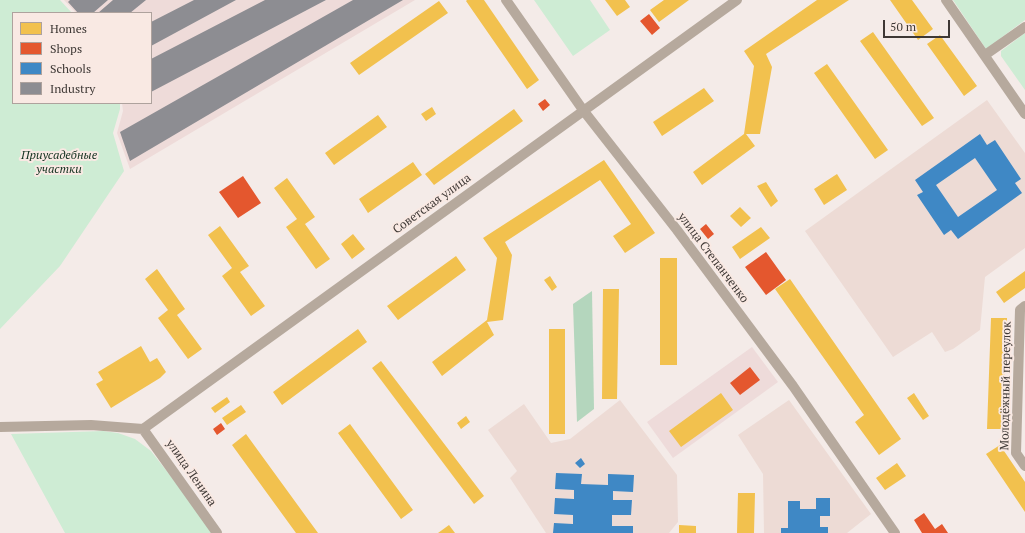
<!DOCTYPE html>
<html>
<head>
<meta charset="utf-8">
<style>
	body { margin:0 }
	#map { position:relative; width:1025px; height:533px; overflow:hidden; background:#f4ebe8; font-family:"PT Serif",serif }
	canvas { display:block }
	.legend { position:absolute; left:12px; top:12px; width:140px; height:92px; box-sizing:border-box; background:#f9e9e3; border:1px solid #aea29d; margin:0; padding:5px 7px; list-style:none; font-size:12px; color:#3e3835 }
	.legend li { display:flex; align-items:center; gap:8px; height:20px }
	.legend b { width:20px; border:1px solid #aea29d }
	.scale { position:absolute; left:883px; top:20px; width:67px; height:18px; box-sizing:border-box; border:2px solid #3e3835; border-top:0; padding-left:5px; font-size:12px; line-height:14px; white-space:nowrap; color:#3e3835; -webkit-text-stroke:3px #f9e9e3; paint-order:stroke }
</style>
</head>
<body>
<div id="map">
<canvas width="1025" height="533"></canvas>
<ul class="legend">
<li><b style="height:11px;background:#f2c14e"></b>Homes</li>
<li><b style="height:11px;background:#e4572e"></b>Shops</li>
<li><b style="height:11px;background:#3f88c5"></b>Schools</li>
<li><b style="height:11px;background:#8d8d92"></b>Industry</li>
</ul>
<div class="scale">50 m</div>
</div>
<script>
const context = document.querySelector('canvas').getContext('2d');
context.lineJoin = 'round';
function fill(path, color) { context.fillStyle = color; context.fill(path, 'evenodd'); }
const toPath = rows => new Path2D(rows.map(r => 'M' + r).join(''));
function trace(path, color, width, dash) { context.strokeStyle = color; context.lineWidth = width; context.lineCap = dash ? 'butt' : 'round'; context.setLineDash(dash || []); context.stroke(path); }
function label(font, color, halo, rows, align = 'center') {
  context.font = font + ' "PT Serif",serif'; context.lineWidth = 4; context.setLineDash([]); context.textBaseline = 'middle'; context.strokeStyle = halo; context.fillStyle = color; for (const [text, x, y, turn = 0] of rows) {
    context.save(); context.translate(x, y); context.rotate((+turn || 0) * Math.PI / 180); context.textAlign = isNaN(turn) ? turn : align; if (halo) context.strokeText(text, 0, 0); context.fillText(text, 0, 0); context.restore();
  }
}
fill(toPath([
	[752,347,778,382,673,458,647,422]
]), '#eedbda');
fill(toPath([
	[64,0,415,0,130,169,117,133,123,111,122,103,151,103,151,13,76,13]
]), '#eedbd9');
fill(toPath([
	[987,100,1025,153,1025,248,985,277,980,330,953,349,945,352,932,332,893,357,805,231],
	[620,400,677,475,678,522,669,533,546,533,510,478,517,471,488,430,524,404,551,443,570,439],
	[789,400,871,514,847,533,764,533,763,474,738,435]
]), '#eddbd5');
fill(toPath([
	[0,0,60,0,72,13,13,13,13,103,120,103,120,109,113,133,124,171,60,266,0,329],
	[534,0,590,0,610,30,573,56],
	[953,0,1025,0,1025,20,986,49],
	[1025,33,1025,90,1001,56,1001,51],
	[103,431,118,433,135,439,151,451,215,533,65,533,11,434]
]), '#ceecd4');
fill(toPath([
	[592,291,594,409,577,422,573,304]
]), '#b4d6bd');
fill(toPath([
	[467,0,484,0,539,80,527,89,466,1],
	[605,0,625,0,630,7,617,16],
	[664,0,689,0,659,22,650,10],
	[817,0,849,0,766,54,772,67,760,134,746,134,755,146,702,185,693,172,744,134,754,66,744,51],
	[890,0,912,0,933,29,918,40],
	[439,1,448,13,359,75,350,63],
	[873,32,934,118,922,126,860,41],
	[940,35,977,86,964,96,927,44],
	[827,64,888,150,875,159,814,73],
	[704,88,714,101,662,136,653,122],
	[432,107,436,114,426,121,421,114],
	[514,109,523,121,434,185,425,174],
	[378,115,387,127,334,165,325,153],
	[604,160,655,233,625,253,613,236,631,224,600,180,505,242,512,255,503,320,487,322,494,335,442,376,432,362,487,320,497,258,483,238],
	[413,162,422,175,368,213,359,199],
	[837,174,847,190,824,205,814,189],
	[287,178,315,217,305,224,330,259,316,269,286,227,297,219,274,188],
	[766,182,778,201,771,207,757,186],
	[740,207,751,218,741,227,730,216],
	[220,226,249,266,240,272,265,306,251,316,222,276,232,268,208,235],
	[761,227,770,238,740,259,732,247],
	[353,234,365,249,352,259,341,244],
	[456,256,466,270,398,320,387,306],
	[660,258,677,258,677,365,660,365],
	[157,269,185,309,177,315,202,349,188,359,158,318,168,310,145,279],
	[1025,271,1025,288,1004,303,996,292],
	[550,276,557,287,552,291,544,280],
	[790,279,901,439,879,455,855,422,864,415,775,289],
	[603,289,619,289,617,399,602,399],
	[991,318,1007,318,1003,429,987,429],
	[358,329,367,342,282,405,273,392],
	[549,329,565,329,565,434,549,434],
	[141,346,150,362,157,358,166,372,160,378,111,408,96,384,103,380,98,372],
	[381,361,484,496,474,504,372,368],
	[721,393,733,410,681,447,669,431],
	[914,393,929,416,923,420,907,398],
	[227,397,230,402,215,413,211,408],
	[241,405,246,412,227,425,222,418],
	[466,416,470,422,461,429,457,423],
	[350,424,413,510,401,519,338,433],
	[246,434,318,533,296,533,232,445],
	[1000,445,1025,482,1025,512,986,454],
	[897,463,906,476,885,490,876,478],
	[738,493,755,493,754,533,737,533],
	[449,525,455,533,438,533],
	[679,525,696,526,696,533,679,533]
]), '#f2c14e');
fill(toPath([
	[649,14,660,28,652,35,640,21],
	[545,99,550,105,543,111,538,104],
	[243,176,261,203,238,218,219,192],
	[706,224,714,234,708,239,700,229],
	[766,252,786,280,766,295,745,267],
	[750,367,760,380,740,395,730,383],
	[221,423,225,429,217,435,213,429],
	[924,513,935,529,942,524,948,533,922,533,914,520]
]), '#e4572e');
fill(toPath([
	[980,134,987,145,995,140,1021,179,1015,183,1022,193,958,239,951,230,944,235,917,195,923,192,915,180],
	[975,158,997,190,958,217,936,185],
	[581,458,585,464,580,468,575,463],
	[556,473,582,474,581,484,608,485,608,474,634,475,633,492,613,491,613,500,632,500,631,515,612,515,612,526,633,526,633,533,553,533,554,523,573,524,573,515,554,514,555,498,574,499,574,490,555,489],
	[816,498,830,498,830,516,820,516,820,527,828,527,828,533,781,533,781,528,788,528,788,501,800,501,800,509,816,509]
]), '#3f88c5');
fill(toPath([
	[70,0,108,0,93,13,78,13,68,2],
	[113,0,146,0,130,13,98,13],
	[194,0,236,0,151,46,151,22],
	[265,0,326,0,151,92,151,59],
	[353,0,403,0,130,161,120,132]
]), '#8d8d92');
trace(toPath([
	[506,0,583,110,677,230,793,386,895,533],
	[946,0,1025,114],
	[985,55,1025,27],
	[1025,306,1020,310,1016,453,1025,466],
	[0,427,91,425,143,429],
	[143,429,737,0],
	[143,429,217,533]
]), '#b6a99d', 10);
label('italic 12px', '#12311f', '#f9e9e3', [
	["Приусадебные",59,156],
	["участки",59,170]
]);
label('12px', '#3e3835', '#f9e9e3', [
	["Советская улица",432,204,-36],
	["улица Степанченко",713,258,53],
	["Молодёжный переулок",1006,386,-89],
	["улица Ленина",191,473,55]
]);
</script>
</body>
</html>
